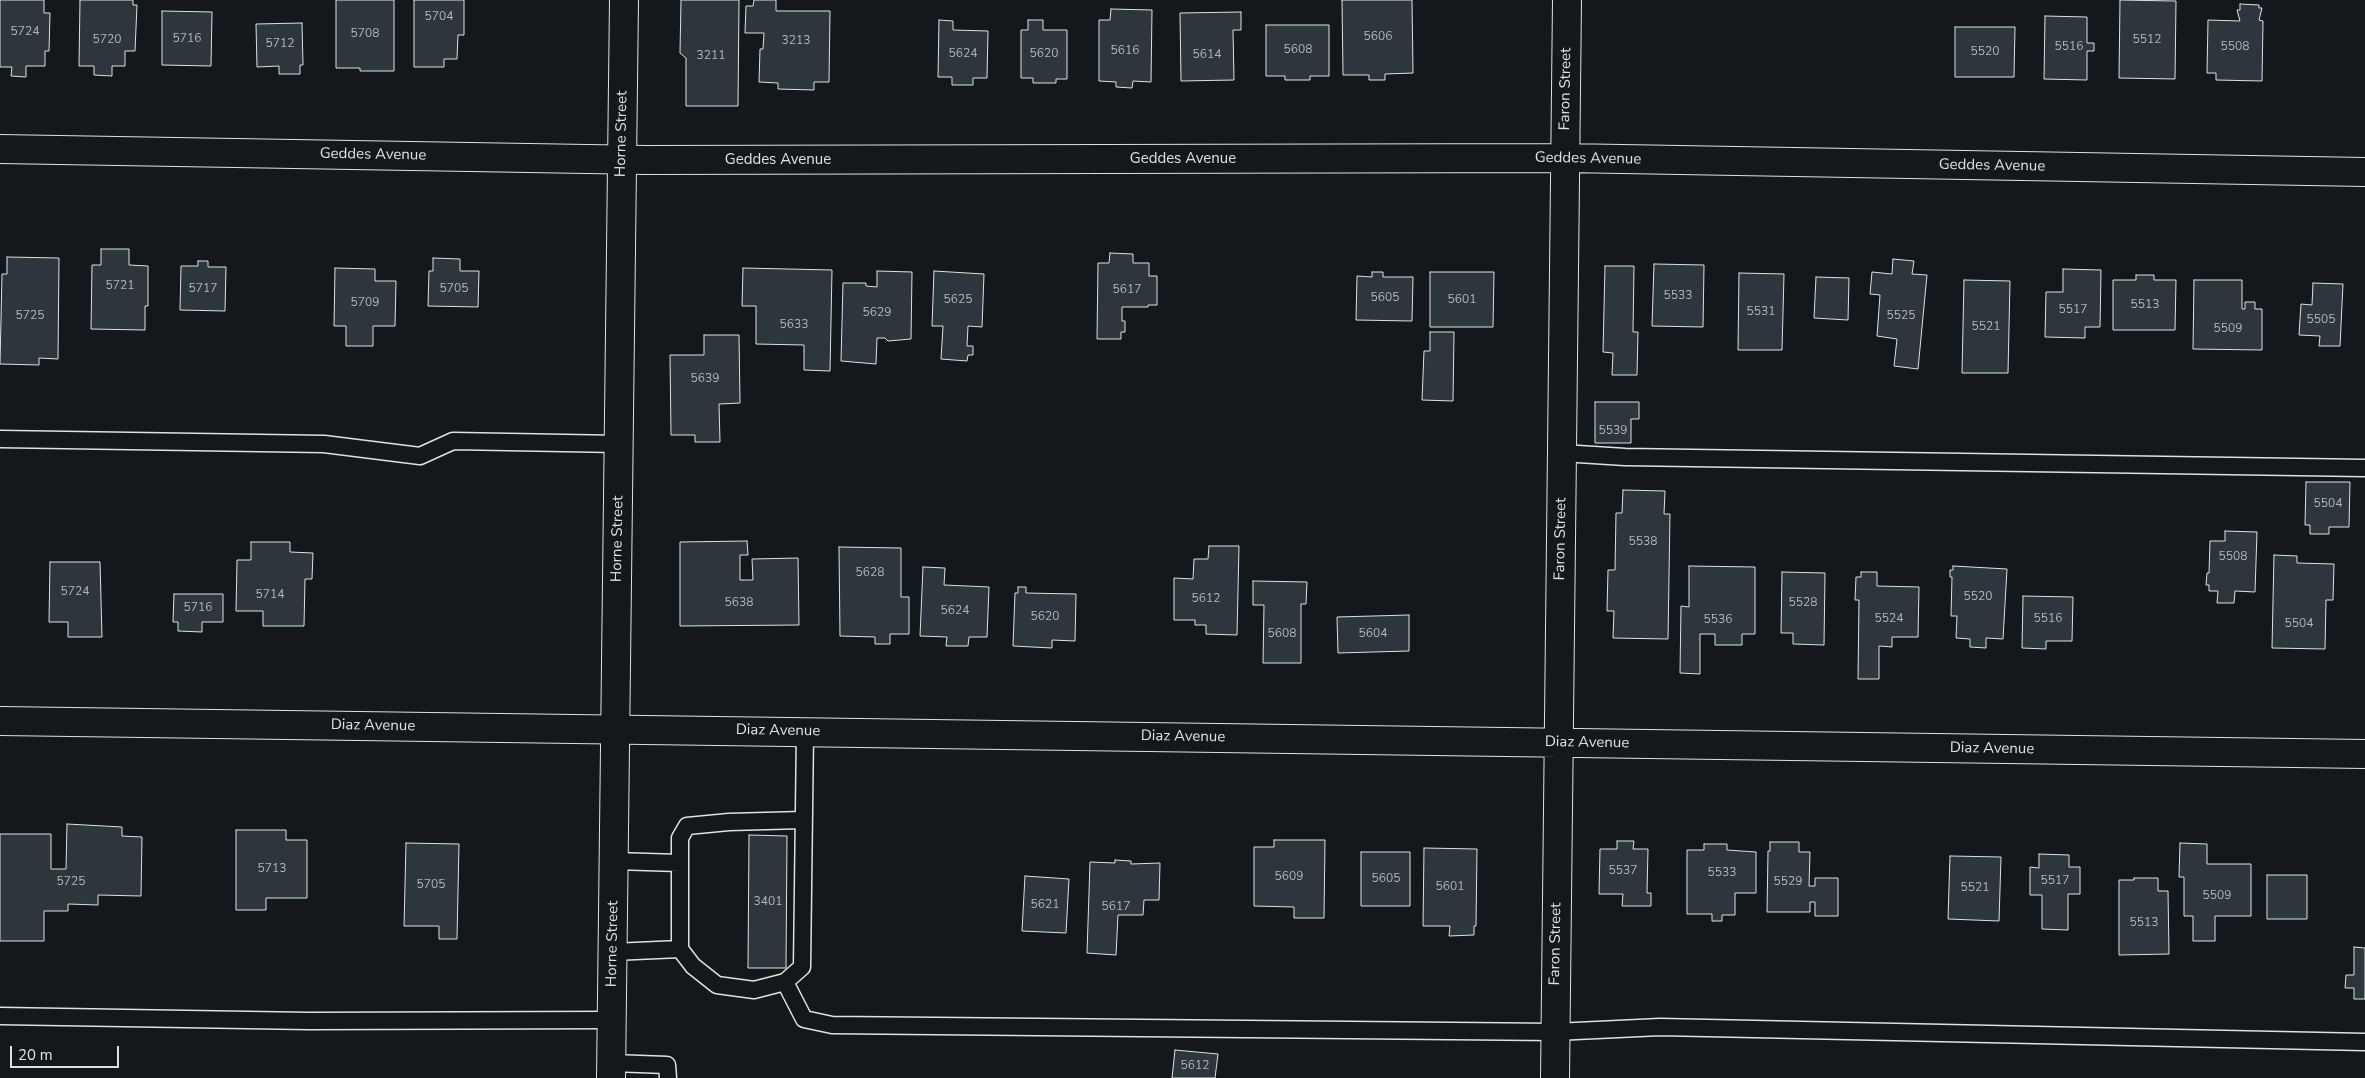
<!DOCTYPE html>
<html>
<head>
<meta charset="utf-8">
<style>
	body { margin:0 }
	#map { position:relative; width:2365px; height:1078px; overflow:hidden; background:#14181c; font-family:"Nunito Sans",sans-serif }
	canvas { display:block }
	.scale { position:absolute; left:10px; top:1046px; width:109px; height:22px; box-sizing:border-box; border:2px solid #d8e6dc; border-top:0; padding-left:6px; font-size:15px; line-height:18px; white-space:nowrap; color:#d8e6dc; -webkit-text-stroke:4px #14181c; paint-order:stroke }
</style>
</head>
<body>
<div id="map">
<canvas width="2365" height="1078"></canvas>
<div class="scale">20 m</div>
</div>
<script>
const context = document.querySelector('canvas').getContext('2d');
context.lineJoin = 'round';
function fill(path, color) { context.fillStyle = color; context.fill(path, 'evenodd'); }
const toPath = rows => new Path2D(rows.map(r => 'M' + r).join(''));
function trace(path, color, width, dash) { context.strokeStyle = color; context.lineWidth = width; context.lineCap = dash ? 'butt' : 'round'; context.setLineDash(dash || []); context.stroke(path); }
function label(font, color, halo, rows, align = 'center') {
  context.font = font + ' "Nunito Sans",sans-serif'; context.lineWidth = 4; context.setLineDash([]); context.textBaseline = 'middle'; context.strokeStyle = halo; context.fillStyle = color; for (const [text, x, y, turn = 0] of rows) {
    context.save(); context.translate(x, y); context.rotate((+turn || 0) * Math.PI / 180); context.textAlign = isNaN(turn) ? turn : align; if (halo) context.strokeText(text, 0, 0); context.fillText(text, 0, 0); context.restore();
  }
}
const building = toPath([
	[0,0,44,0,44,13,50,13,49,51,45,51,45,66,26,66,26,77,11,76,12,67,0,67,0,0],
	[80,0,133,0,133,5,137,5,135,51,125,51,125,66,112,66,112,76,94,75,94,66,79,66,80,0],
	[336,0,394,0,394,71,360,71,360,68,336,68,336,0],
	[414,0,464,0,464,35,458,35,457,59,444,59,444,67,414,67,414,0],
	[681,0,739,0,738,106,686,106,686,58,680,53,681,0],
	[754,0,776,0,776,11,830,11,829,82,814,82,814,90,778,89,778,83,759,82,760,49,763,49,764,33,745,33,746,6,753,6,754,0],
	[1342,0,1412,0,1413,73,1385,74,1385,80,1369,80,1369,75,1343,75,1342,0],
	[2120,0,2176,1,2175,79,2119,78,2120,0],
	[2240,4,2259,5,2259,8,2262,8,2259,20,2263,21,2262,81,2216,80,2216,73,2207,73,2208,20,2240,21,2237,10,2240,10,2240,4],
	[1111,9,1152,10,1151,82,1133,81,1132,88,1116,87,1116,82,1099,81,1099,20,1110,20,1111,9],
	[162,11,212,12,211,66,162,65,162,11],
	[1241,12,1241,30,1233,30,1234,80,1181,81,1180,13,1241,12],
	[2045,16,2087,17,2087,43,2094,43,2094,51,2087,51,2087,80,2044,79,2045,16],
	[939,20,953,21,953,30,988,31,987,78,973,78,973,85,952,85,952,77,938,77,939,20],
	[1028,20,1043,20,1043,30,1067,30,1067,79,1056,79,1056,83,1033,83,1033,78,1021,78,1021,30,1028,30,1028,20],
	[302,23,303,65,300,65,300,74,279,74,279,66,257,67,256,24,302,23],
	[1266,25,1329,25,1329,76,1310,76,1310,80,1285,80,1285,76,1266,76,1266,25],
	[1955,27,2015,27,2014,77,1955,77,1955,27],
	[101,249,129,249,129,265,148,266,148,306,145,306,145,330,91,329,92,265,101,265,101,249],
	[1110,253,1133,254,1133,263,1149,263,1149,276,1157,276,1157,305,1148,305,1148,307,1122,307,1122,321,1125,321,1125,332,1121,332,1121,339,1097,339,1098,263,1109,263,1110,253],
	[7,257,59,258,58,359,39,358,39,365,0,364,2,274,7,274,7,257],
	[433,258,460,259,460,271,479,271,478,307,428,306,429,271,433,271,433,258],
	[1893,259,1914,261,1912,274,1927,275,1918,369,1894,366,1897,339,1877,336,1880,295,1870,294,1872,272,1892,274,1893,259],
	[198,261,208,261,208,267,226,267,225,311,180,310,181,266,198,266,198,261],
	[1654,264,1704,265,1703,327,1652,326,1654,264],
	[1605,266,1634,266,1633,332,1638,332,1637,375,1612,375,1613,353,1603,352,1605,266],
	[335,268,375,269,375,281,396,281,395,326,373,326,373,346,346,346,346,326,334,326,335,268],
	[743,268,832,270,830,371,804,370,804,345,756,344,756,306,742,306,743,268],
	[2063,269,2101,270,2100,327,2085,327,2085,338,2045,337,2046,292,2063,292,2063,269],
	[877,271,912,272,911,339,888,341,885,338,877,338,876,364,841,361,843,283,866,283,866,286,877,287,877,271],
	[934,271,984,274,982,327,968,326,967,346,973,346,973,355,968,355,967,361,941,359,943,326,932,326,934,271],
	[1372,272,1383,272,1383,277,1413,277,1412,321,1356,320,1357,276,1372,277,1372,272],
	[1430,272,1494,272,1493,327,1430,327,1430,272],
	[1739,273,1784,274,1782,350,1738,350,1739,273],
	[2136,275,2154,275,2154,280,2176,280,2175,330,2113,330,2113,280,2136,280,2136,275],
	[1816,277,1849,278,1848,320,1814,318,1816,277],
	[1964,280,2010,281,2008,373,1962,373,1964,280],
	[2194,280,2242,280,2242,309,2245,309,2245,302,2255,302,2255,309,2262,309,2262,350,2193,349,2194,280],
	[2313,283,2343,284,2340,346,2319,346,2320,336,2299,335,2301,304,2312,305,2313,283],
	[1430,332,1454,332,1453,401,1422,400,1424,351,1430,351,1430,332],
	[704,335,739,335,740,403,719,404,720,442,695,442,695,435,671,435,670,355,704,355,704,335],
	[1595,402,1639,402,1639,419,1631,419,1631,443,1595,443,1595,402],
	[2306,482,2350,482,2349,527,2329,527,2329,534,2310,534,2310,525,2305,525,2306,482],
	[1623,490,1665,491,1664,514,1670,514,1668,639,1613,638,1614,611,1607,611,1608,570,1615,570,1616,513,1622,513,1623,490],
	[2225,531,2257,532,2255,592,2235,591,2234,603,2217,603,2218,591,2209,591,2209,585,2206,585,2207,573,2209,573,2210,541,2225,541,2225,531],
	[747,541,748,555,740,555,740,580,753,580,752,559,798,558,799,625,680,626,680,542,747,541],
	[251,542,290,542,290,552,313,553,312,579,305,579,304,626,263,626,263,611,236,611,237,560,251,560,251,542],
	[1209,546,1239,546,1237,635,1206,634,1206,625,1195,625,1195,620,1174,620,1174,578,1193,579,1194,559,1208,559,1209,546],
	[839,547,901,548,901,597,909,597,909,634,890,634,890,644,875,644,875,637,840,636,839,547],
	[2274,555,2297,556,2297,563,2334,564,2333,600,2326,600,2325,649,2272,648,2274,555],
	[50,562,100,562,102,637,68,637,68,622,49,622,50,562],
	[1689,566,1755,567,1755,634,1742,634,1742,645,1715,645,1715,634,1700,634,1700,674,1680,673,1681,606,1689,607,1689,566],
	[1953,566,2007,569,2003,639,1986,638,1986,648,1970,647,1970,639,1956,638,1957,616,1951,616,1952,577,1950,577,1950,570,1953,570,1953,566],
	[923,567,945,568,944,585,989,587,987,637,969,637,968,646,946,646,947,637,920,636,923,567],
	[1782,572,1825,573,1824,645,1793,644,1793,633,1781,633,1782,572],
	[1861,572,1877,572,1877,586,1919,587,1918,637,1892,637,1892,647,1879,646,1879,679,1858,679,1859,600,1855,600,1856,577,1861,577,1861,572],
	[1253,581,1307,582,1306,604,1301,604,1301,663,1263,663,1264,605,1253,605,1253,581],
	[1018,587,1026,587,1026,593,1076,594,1075,641,1052,640,1052,648,1013,646,1015,593,1018,593,1018,587],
	[174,594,223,594,223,622,202,622,202,632,178,631,178,622,173,622,174,594],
	[2023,596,2073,597,2072,641,2046,641,2046,649,2022,648,2023,596],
	[1409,615,1409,651,1338,653,1337,617,1409,615],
	[67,824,122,827,122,836,142,837,141,896,98,895,98,905,68,904,68,911,44,911,44,941,0,941,0,834,51,834,51,869,66,869,67,824],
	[236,830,286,830,286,840,307,840,307,898,266,898,266,910,236,910,236,830],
	[749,835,787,836,786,968,748,968,749,835],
	[1274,840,1325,840,1324,918,1294,918,1294,907,1254,906,1254,847,1274,847,1274,840],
	[1617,841,1634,841,1633,849,1648,849,1647,893,1651,893,1651,906,1622,906,1623,894,1599,894,1600,849,1617,849,1617,841],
	[1770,842,1799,842,1799,852,1810,852,1809,886,1815,886,1815,878,1838,878,1838,916,1815,916,1815,902,1810,902,1810,912,1767,912,1768,851,1770,851,1770,842],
	[406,843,459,844,457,939,439,939,439,926,404,926,406,843],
	[2180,843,2207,844,2207,864,2251,864,2251,916,2215,916,2215,941,2193,941,2193,916,2184,916,2184,877,2179,877,2180,843],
	[1704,844,1727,844,1727,850,1756,852,1756,893,1735,893,1735,915,1722,915,1722,921,1712,921,1712,914,1687,914,1687,850,1704,850,1704,844],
	[1424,848,1477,849,1476,926,1474,926,1474,935,1449,936,1450,926,1423,926,1424,848],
	[1361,852,1410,852,1410,906,1361,906,1361,852],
	[2039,854,2069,855,2069,867,2080,867,2080,894,2068,894,2068,930,2042,929,2042,895,2030,895,2030,867,2039,868,2039,854],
	[1950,856,2001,857,1999,921,1948,919,1950,856],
	[1115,860,1131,861,1131,864,1160,863,1159,900,1144,900,1143,915,1118,915,1116,955,1087,953,1090,862,1115,863,1115,860],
	[2267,875,2307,875,2307,919,2267,919,2267,875],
	[1025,876,1069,879,1066,933,1022,931,1025,876],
	[2134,878,2158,878,2158,891,2168,891,2169,954,2119,955,2119,880,2134,880,2134,878],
	[2354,947,2365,948,2365,999,2354,999,2354,988,2345,988,2346,975,2354,975,2354,947],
	[1175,1050,1218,1054,1215,1078,1172,1078,1175,1050]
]);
fill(building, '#2c363c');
trace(building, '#d8e6dc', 1);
const service = toPath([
	[0,439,324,444,420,456,453,441,619,444],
	[1562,453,1625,457,2365,468],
	[614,861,679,863],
	[680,949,680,838,687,826,729,822,803,820],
	[613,952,680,949,693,966,717,985,754,990,785,982,802,967,805,732],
	[785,982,804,1019,832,1025,1555,1032,1660,1027,2365,1042],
	[0,1016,309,1021,612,1020],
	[612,1063,667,1065,668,1078]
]);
const minor = toPath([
	[0,149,646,160,1565,158,2365,172],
	[0,721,2365,754],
	[1555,1078,1567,0]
]);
const tertiary = toPath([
	[611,1078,624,0]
]);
trace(service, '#d8e6dc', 19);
trace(minor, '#d8e6dc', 30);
trace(tertiary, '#d8e6dc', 30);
trace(service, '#14181c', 16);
trace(minor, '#14181c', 28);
trace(tertiary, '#14181c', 28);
label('12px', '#adbab4', null, [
	["5704",439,17],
	["5724",25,32],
	["5708",365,34],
	["5606",1378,37],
	["5716",187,39],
	["5720",107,40],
	["5512",2147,40],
	["3213",796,41],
	["5712",280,44],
	["5516",2069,47],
	["5508",2235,47],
	["5608",1298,50],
	["5616",1125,51],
	["5520",1985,52],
	["5624",963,54],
	["5620",1044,54],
	["5614",1207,55],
	["3211",711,56],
	["5721",120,286],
	["5717",203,289],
	["5705",454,289],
	["5617",1127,290],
	["5533",1678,296],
	["5605",1385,298],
	["5625",958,300],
	["5601",1462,300],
	["5709",365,303],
	["5513",2145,305],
	["5517",2073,310],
	["5531",1761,312],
	["5629",877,313],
	["5725",30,316],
	["5525",1901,316],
	["5505",2321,320],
	["5633",794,325],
	["5521",1986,327],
	["5509",2228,329],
	["5639",705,379],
	["5539",1613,431],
	["5504",2328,504],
	["5538",1643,542],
	["5508",2233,557],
	["5628",870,573],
	["5724",75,592],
	["5714",270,595],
	["5520",1978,597],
	["5612",1206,599],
	["5638",739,603],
	["5528",1803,603],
	["5716",198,608],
	["5624",955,611],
	["5620",1045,617],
	["5524",1889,619],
	["5516",2048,619],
	["5536",1718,620],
	["5504",2299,624],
	["5608",1282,634],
	["5604",1373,634],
	["5713",272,869],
	["5537",1623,871],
	["5533",1722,873],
	["5609",1289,877],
	["5605",1386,879],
	["5517",2055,881],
	["5725",71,882],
	["5529",1788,882],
	["5705",431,885],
	["5601",1450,887],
	["5521",1975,888],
	["5509",2217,896],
	["3401",768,902],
	["5621",1045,905],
	["5617",1116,907],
	["5513",2144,923],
	["5612",1195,1066]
]);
label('15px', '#d8e6dc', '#14181c', [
	["Faron Street",1566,89,-89],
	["Horne Street",622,134,-89],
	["Geddes Avenue",373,155,1],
	["Geddes Avenue",1183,159],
	["Geddes Avenue",1588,159,1],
	["Geddes Avenue",778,160],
	["Geddes Avenue",1992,166,1],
	["Horne Street",618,539,-89],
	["Faron Street",1561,539,-89],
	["Diaz Avenue",373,726,1],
	["Diaz Avenue",778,731,1],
	["Diaz Avenue",1183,737,1],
	["Diaz Avenue",1587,743,1],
	["Diaz Avenue",1992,749,1],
	["Horne Street",613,944,-89],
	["Faron Street",1556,944,-89]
]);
</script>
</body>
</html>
